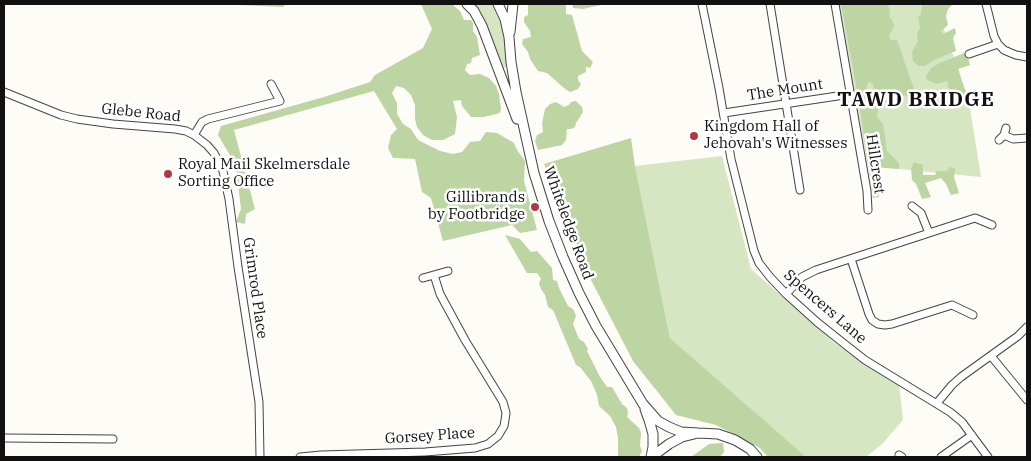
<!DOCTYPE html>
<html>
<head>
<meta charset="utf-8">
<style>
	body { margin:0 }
	#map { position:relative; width:1031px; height:461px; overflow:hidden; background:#fefcf6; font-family:"IBM Plex Serif",serif }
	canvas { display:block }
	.frame { position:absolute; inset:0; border:5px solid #111; pointer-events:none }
</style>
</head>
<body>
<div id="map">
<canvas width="1031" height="461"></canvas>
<div class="frame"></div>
</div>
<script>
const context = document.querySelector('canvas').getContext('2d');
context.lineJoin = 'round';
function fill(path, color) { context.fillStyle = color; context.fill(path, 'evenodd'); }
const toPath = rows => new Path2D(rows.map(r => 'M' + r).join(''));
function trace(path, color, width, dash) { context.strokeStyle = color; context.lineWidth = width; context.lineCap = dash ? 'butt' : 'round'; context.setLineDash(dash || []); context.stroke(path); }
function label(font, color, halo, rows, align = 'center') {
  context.font = font + ' "IBM Plex Serif",serif'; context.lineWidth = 5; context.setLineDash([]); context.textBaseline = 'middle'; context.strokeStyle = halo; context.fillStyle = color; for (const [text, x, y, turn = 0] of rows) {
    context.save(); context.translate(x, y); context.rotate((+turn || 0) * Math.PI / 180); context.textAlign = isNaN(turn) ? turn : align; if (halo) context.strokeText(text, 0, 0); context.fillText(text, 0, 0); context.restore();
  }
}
fill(toPath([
	[472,4,493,4,499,14,503,27,507,65,505,68,502,67],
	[838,4,935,4,958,69,970,108,981,177,868,166],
	[722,156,751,269,837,345,899,384,903,420,882,444,866,457,805,457,670,338,635,166]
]), '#d6e6c2');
fill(toPath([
	[239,4,286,4,283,7,239,5],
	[421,4,454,4,454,6,460,11,464,20,471,20,473,23,473,31,477,37,480,55,472,58,471,63,467,64,465,70,470,75,480,74,489,78,496,86,499,94,501,109,500,113,484,117,471,117,462,106,461,100,453,101,457,117,455,134,443,140,432,140,423,135,417,127,415,119,415,105,411,95,404,88,396,86,392,93,397,103,397,114,403,124,411,129,418,140,440,151,453,154,462,152,470,142,480,141,486,132,497,133,514,143,517,150,525,161,524,181,537,230,520,233,512,225,443,241,431,198,422,192,415,159,393,158,388,148,391,135,397,129,374,91,234,130,255,209,246,214,245,224,236,222,241,209,237,176,234,162,218,135,221,126,324,97,370,82,375,75,423,48,432,29],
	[528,4,566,4,566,14,572,15,582,51,593,62,590,68,586,67,586,72,578,76,578,80,581,84,578,89,570,92,564,88,547,73,538,71,530,59,528,52,522,44,523,39,531,37,530,31,524,22,524,17,528,15],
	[572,4,605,4,583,9,573,8],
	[841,4,888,4,890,11,889,16,892,20,894,26,892,31,889,35,890,40,897,40,915,92,911,96,876,93,872,83,869,82,866,87,874,99,878,110,877,117,883,124,887,151,899,163,899,169,875,167,879,197,873,198,858,96],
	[922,4,953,4,948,9,946,16,948,25,941,31,943,34,955,28,956,33,953,38,956,51,934,60,925,66,919,66,913,61,912,52,918,41,917,35,920,28,918,17,921,14],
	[964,53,968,57,970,65,958,69,967,95,954,96,950,94,947,81,937,84,927,80,926,76,931,68,940,63],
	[576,101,582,107,583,112,576,123,575,127,571,129,567,129,566,140,562,145,538,150,535,141,537,135,543,132,542,123,545,109,550,104,556,102,564,107,569,105,571,102],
	[631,138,635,166,670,338,806,457,768,457,760,448,716,425,676,415,633,361,591,280,544,164],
	[914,162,923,165,923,175,935,175,937,171,947,171,950,167,955,168,954,177,959,193,951,195,946,184,941,178,925,183,931,197,922,199,916,184,912,180,911,169],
	[505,235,520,239,531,252,537,251,552,268,553,280,557,281,559,288,568,306,573,309,576,316,573,324,579,339,584,342,588,349,587,351,600,377,607,387,612,387,622,404,627,408,628,413,627,417,639,428,641,433,640,446,642,451,639,457,618,457,618,438,616,427,610,416,599,406,597,395,591,381,580,367,576,365,553,310,548,307,545,295,541,289,539,283,541,279,537,273,527,273],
	[723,443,724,452,720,457,691,457,709,444]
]), '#bcd5a3');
const minor = toPath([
	[702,4,719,88,731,159,754,251,759,263,770,277,786,294,817,322,842,342,865,360,950,412,962,422,988,457],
	[770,4,800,190],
	[835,4,867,191,868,210],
	[986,4,994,36,998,44,1004,50,1011,53,1016,55,1027,57],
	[969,54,998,44],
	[4,92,61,115,77,119,113,124,175,129,186,131,194,135,207,145,214,153,223,171,229,199,238,267,259,402,260,457],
	[724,113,851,94],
	[194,135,202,122,208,119,280,101,271,84],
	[1004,135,1013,139,1027,138],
	[999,140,1004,135,1006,128],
	[912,206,921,213,929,233],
	[851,259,869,314,872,320,878,324,885,325,892,324,952,305,973,315],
	[423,278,448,271],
	[786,294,802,277,816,270,975,218,992,225],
	[991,356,1027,400],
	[937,403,952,385,961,377,1018,336,1027,327],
	[4,438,113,439],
	[899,455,902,457],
	[300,457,321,455,425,452,475,448,488,444,498,436,504,426,505,420,506,413,503,402,465,340,440,294,434,275],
	[941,457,972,435]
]);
const tertiary = toPath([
	[467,4,474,11,482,26,517,119],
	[498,4,505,19,509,37,511,62,516,92,534,173,549,221,563,257,579,293,596,326,643,404,658,421,669,427,681,432,698,433],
	[510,32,513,4],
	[645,409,649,420,653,434,653,447,651,457],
	[654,457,657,453,669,444,682,437,698,433,718,434,735,440,750,449,757,457]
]);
trace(minor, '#444', 9);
trace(tertiary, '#444', 11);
trace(minor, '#fff', 7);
trace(tertiary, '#fff', 9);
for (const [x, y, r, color] of [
	[694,136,5,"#b23744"],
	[168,174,5,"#b23744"],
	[535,207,5,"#b23744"]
]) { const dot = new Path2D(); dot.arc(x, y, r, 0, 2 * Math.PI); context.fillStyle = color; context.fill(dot); trace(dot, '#fff', 2); }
label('15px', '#111', '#fff', [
	["The Mount",785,90,-9],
	["Glebe Road",141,113,6],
	["Hillcrest",875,164,82],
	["Whiteledge Road",568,223,70],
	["Grimrod Place",255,288,82],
	["Spencers Lane",825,307,41],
	["Gorsey Place",430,436,-4]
]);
label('15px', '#111', '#fff', [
	["Kingdom Hall of",704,127],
	["Jehovah's Witnesses",704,144],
	["Royal Mail Skelmersdale",178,165],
	["Sorting Office",178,182],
	["Gillibrands",525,198,"right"],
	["by Footbridge",525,215,"right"]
], 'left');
context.letterSpacing = '1px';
label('bold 20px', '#111', '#fff', [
	["TAWD BRIDGE",916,100]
]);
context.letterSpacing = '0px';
</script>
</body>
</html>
